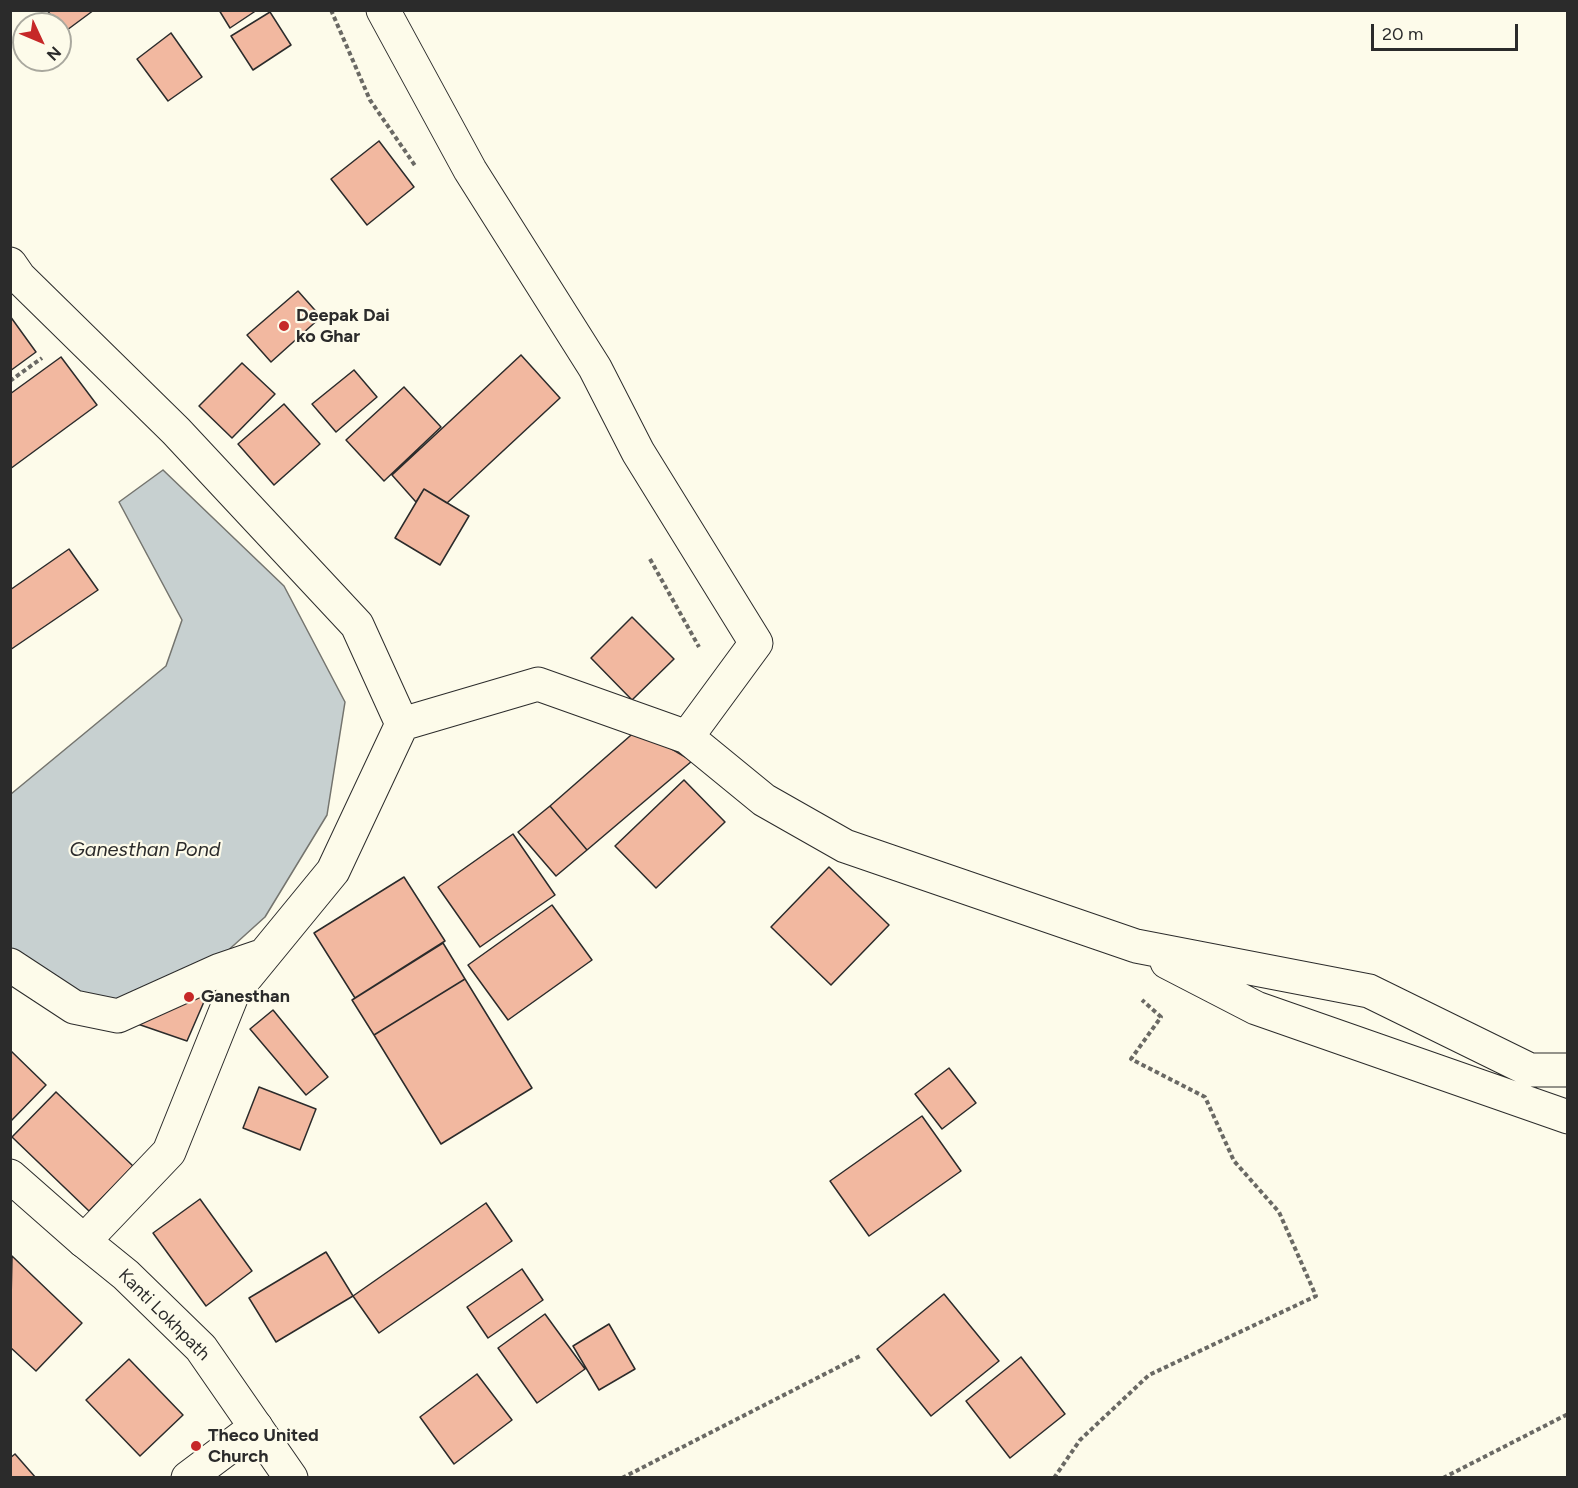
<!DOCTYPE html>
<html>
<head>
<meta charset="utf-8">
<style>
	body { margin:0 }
	#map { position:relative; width:1578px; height:1488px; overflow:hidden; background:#fdfbea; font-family:Figtree,sans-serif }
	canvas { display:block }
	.frame { position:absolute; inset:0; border:12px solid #2b2b2b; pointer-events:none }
	.north { position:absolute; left:12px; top:12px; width:60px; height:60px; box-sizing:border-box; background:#fdfbea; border:2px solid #a9a89e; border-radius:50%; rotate:134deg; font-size:16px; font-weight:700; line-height:24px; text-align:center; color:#2b2b2b }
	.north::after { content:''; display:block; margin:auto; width:21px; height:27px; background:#c62828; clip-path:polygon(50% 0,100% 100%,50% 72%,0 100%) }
	.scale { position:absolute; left:1371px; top:24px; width:147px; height:27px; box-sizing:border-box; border:3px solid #2b2b2b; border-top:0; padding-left:8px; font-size:18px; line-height:21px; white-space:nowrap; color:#2b2b2b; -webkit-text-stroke:4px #fdfbea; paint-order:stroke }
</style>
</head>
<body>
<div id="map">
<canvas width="1578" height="1488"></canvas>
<div class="frame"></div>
<div class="north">N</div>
<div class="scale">20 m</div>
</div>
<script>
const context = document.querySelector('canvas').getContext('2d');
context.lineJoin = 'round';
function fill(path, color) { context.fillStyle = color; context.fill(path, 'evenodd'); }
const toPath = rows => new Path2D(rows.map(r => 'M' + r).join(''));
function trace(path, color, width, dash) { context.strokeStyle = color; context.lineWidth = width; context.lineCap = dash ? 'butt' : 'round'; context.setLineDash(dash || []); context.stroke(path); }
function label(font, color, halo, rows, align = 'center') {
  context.font = font + ' Figtree,sans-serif'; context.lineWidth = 4.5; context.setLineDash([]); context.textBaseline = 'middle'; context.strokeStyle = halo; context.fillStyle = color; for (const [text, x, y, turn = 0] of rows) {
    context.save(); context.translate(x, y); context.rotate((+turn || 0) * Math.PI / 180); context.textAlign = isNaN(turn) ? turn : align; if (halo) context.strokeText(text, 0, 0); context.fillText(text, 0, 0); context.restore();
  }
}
const water = toPath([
	[163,470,284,586,345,702,327,815,265,917,213,964,116,1006,82,999,11,957,11,794,166,666,182,620,119,502,163,470]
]);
fill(water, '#c7d0d0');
trace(water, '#74746e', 1.5);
const building = toPath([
	[47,10,94,10,63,33,60,24,57,24,47,10],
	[219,10,257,10,230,28,219,10],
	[270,12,291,45,253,70,231,36,270,12],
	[171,33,202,77,168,101,137,59,171,33],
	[379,141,414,187,367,225,331,179,379,141],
	[298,291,321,317,271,362,247,335,298,291],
	[10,316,36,352,10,371,10,316],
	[521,355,560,398,447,503,424,489,416,502,392,475,521,355],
	[61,357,97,405,10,469,10,394,61,357],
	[242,363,275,394,232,438,199,406,242,363],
	[354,370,377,397,336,432,312,404,354,370],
	[404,387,441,427,384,481,346,440,404,387],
	[284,404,320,444,274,485,238,444,284,404],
	[424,489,469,516,440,565,395,538,424,489],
	[69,549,98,590,10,650,10,590,69,549],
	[632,617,674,659,632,700,591,658,632,617],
	[638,729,692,761,587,850,550,806,638,729],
	[684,780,725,822,656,888,615,846,684,780],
	[550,806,587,850,556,876,518,832,550,806],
	[513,834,555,895,480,947,438,887,513,834],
	[829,867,889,925,831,985,771,927,829,867],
	[404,877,445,941,355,998,314,933,404,877],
	[552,905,592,960,508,1020,468,965,552,905],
	[443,943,465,979,374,1035,352,1000,443,943],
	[216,974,187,1041,129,1021,216,974],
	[465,979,532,1088,441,1144,374,1035,465,979],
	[273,1010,328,1077,306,1095,250,1029,273,1010],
	[10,1050,46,1085,10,1122,10,1050],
	[949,1068,976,1103,942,1129,915,1094,949,1068],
	[259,1087,316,1109,300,1150,243,1128,259,1087],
	[56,1092,133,1166,89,1211,12,1137,56,1092],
	[922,1116,961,1171,869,1236,830,1181,922,1116],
	[200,1199,252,1271,206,1306,153,1233,200,1199],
	[486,1203,512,1241,379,1333,353,1296,486,1203],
	[326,1252,353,1296,276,1342,249,1298,326,1252],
	[12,1256,82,1323,36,1371,10,1347,12,1256],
	[522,1269,543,1300,488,1338,467,1307,522,1269],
	[944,1294,999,1361,931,1416,877,1349,944,1294],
	[545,1314,585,1369,537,1403,498,1348,545,1314],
	[609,1324,635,1369,599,1390,573,1346,609,1324],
	[1021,1357,1065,1414,1010,1458,966,1401,1021,1357],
	[129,1359,183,1415,140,1456,86,1400,129,1359],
	[477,1374,512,1420,454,1464,420,1417,477,1374],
	[15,1454,36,1478,10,1478,10,1458,15,1454]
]);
fill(building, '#f2b8a0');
trace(building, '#2b2b2b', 1.5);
const minor = toPath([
	[383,10,470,170,595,368,638,452,756,643,687,737],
	[10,264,19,277,176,431,357,625,402,724],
	[1167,962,1256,1008,1568,1117],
	[10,965,74,1007,118,1016,220,970,264,955],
	[84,1241,169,1152,233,993,333,871,402,724,538,684,687,737,764,800,845,846,1136,946,1369,991,1530,1070,1568,1070],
	[188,1478,256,1427]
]);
const major = toPath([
	[10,1176,84,1241,126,1275,201,1348,291,1478]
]);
trace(minor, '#2b2b2b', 35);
trace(major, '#2b2b2b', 35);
trace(toPath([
	[331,10,370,100,416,167],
	[10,381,42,358],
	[650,559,699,647],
	[622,1478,862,1355],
	[1054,1478,1080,1440,1149,1375,1316,1296,1279,1212,1234,1161,1205,1097,1131,1059,1161,1017,1142,1000],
	[1443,1478,1568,1414]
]), '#6a6964', 4, [4.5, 3]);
trace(minor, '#fdfbea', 33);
trace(major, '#fdfbea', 33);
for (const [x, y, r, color] of [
	[284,326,6,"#c62828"],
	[189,997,6,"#c62828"],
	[196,1446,6,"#c62828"]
]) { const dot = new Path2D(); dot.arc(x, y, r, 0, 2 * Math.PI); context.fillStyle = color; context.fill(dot); trace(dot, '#fdfbea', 2); }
label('bold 18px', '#2b2b2b', '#fdfbea', [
	["Deepak Dai",296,316],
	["ko Ghar",296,337],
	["Ganesthan",201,997],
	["Theco United",208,1436],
	["Church",208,1457]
], 'left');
label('18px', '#2b2b2b', '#fdfbea', [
	["Kanti Lokhpath",164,1315,45]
]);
label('italic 20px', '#2b2b2b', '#fdfbea', [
	["Ganesthan Pond",145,850]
]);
</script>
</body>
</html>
